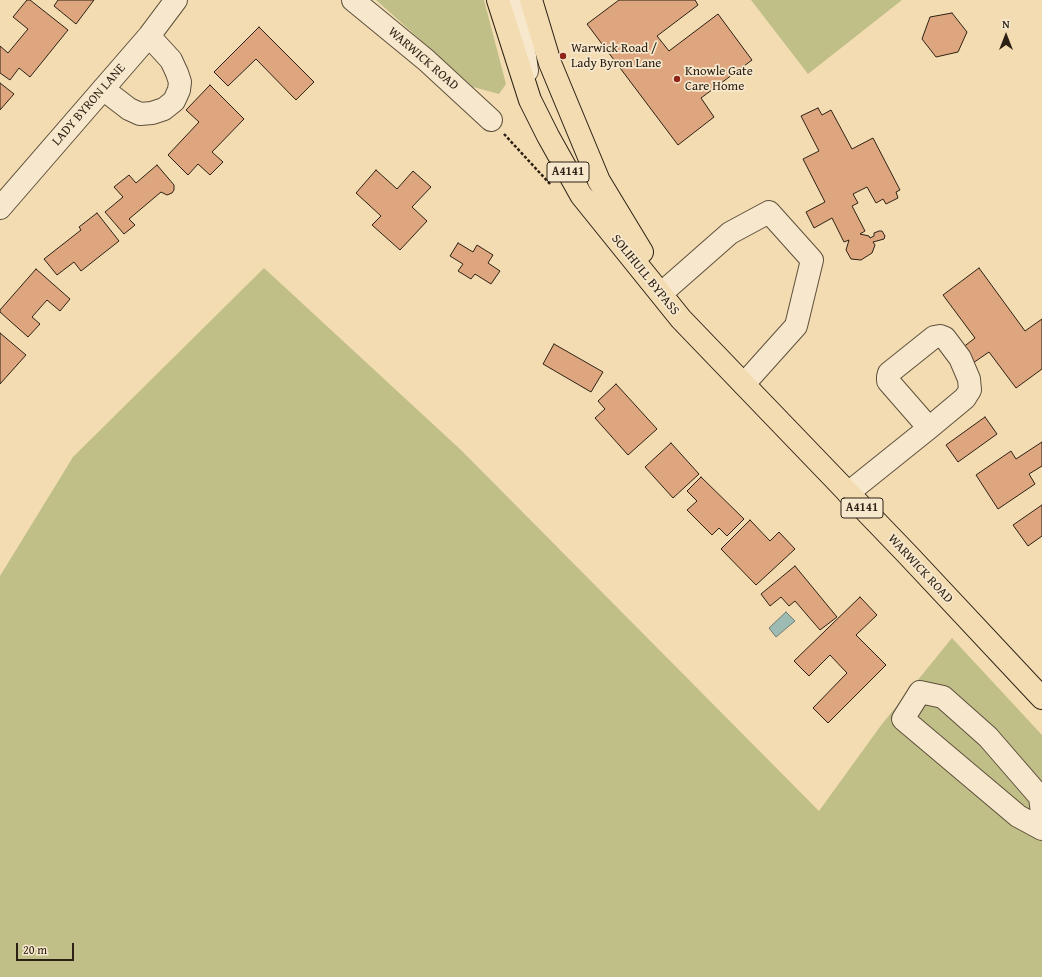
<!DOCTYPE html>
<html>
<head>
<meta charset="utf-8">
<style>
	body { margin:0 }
	#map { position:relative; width:1042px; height:977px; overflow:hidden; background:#f3dcb2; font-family:"Gentium Book Plus",serif }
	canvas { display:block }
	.north { position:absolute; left:986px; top:16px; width:40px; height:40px; -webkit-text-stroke:3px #f7e8cd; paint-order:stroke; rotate:0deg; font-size:11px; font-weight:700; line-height:16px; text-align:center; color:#2c2114 }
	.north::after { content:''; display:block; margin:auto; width:14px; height:18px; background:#2c2114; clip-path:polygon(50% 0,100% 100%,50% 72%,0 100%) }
	.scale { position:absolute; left:16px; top:943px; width:58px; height:18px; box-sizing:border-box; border:2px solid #2c2114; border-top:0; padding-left:5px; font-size:12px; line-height:14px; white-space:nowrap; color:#2c2114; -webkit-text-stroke:3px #f7e8cd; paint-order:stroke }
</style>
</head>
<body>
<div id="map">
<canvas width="1042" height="977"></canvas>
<div class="north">N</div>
<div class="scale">20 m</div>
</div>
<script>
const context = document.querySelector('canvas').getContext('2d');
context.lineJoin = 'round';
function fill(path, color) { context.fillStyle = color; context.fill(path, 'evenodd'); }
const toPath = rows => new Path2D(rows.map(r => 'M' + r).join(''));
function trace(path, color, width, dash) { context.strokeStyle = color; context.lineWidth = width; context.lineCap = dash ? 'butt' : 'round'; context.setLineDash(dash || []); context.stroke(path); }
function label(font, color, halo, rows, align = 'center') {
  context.font = font + ' "Gentium Book Plus",serif'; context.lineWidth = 3.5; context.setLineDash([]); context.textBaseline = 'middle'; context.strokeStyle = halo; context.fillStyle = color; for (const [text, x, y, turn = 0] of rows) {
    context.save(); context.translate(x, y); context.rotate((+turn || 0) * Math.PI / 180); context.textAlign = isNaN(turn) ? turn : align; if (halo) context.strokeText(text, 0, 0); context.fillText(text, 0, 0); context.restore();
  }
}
fill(toPath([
	[376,0,484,0,506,84,499,94,473,87],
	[751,0,902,0,808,74],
	[264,268,461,450,819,811,882,724,952,638,1042,735,1042,977,0,977,0,576,73,457]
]), '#c0bf88');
const water = toPath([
	[786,612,795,621,776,637,769,628,786,612]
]);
fill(water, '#9dbab3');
trace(water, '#707d73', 1);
const building = toPath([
	[27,0,30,0,68,30,30,77,19,68,10,80,0,73,0,46,8,53,28,29,13,17,27,0],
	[58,0,94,0,76,24,54,6,58,0],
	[619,0,695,0,698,5,657,36,669,51,718,14,752,60,701,98,714,117,678,145,587,24,619,0],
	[952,13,967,32,958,52,936,57,922,39,930,17,952,13],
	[259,27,314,82,296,100,256,59,228,86,214,72,259,27],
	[0,83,14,94,0,110,0,83],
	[210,85,244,119,212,152,223,162,210,175,198,164,188,175,168,155,199,122,186,110,210,85],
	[818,108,822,115,831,110,852,149,873,138,900,190,896,192,898,198,886,204,883,199,876,203,867,187,853,194,858,203,852,206,865,231,860,234,869,236,870,238,874,236,874,233,879,231,882,231,885,236,884,239,873,242,875,245,872,253,861,260,851,259,846,250,849,240,844,242,832,218,814,228,806,212,825,202,803,159,819,151,801,116,818,108],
	[157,165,174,185,174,190,172,193,167,195,161,192,129,219,135,225,124,234,105,212,123,197,114,187,129,175,136,183,157,165],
	[376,170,397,189,413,171,431,187,412,207,427,221,400,250,372,225,381,216,356,193,376,170],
	[97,213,119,241,81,271,74,262,57,275,44,259,81,230,79,227,97,213],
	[458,243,473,252,477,245,493,255,488,263,500,271,491,284,475,274,471,279,458,271,463,264,450,256,458,243],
	[979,268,1025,331,1042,319,1042,369,1016,388,989,352,973,363,962,348,975,338,943,295,979,268],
	[36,269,70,299,60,311,47,300,32,317,40,324,28,337,0,312,0,310,36,269],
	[0,333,26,355,0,384,0,333],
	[554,344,603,372,591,392,543,364,554,344],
	[616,384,657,429,628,455,595,418,605,409,598,401,616,384],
	[985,417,997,434,958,462,946,445,985,417],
	[1042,442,1042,466,1029,474,1035,484,998,509,976,475,1011,451,1016,459,1042,442],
	[671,443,699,474,673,498,645,467,671,443],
	[701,477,744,519,727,536,719,528,712,535,687,510,697,501,687,491,701,477],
	[1042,505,1042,536,1028,546,1013,525,1042,505],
	[750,520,770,541,779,532,795,549,756,585,721,549,750,520],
	[795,566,837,617,820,630,795,601,789,606,781,597,770,606,761,594,795,566],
	[860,597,877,615,856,635,886,665,828,723,813,708,847,673,830,655,809,676,794,661,860,597]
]);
fill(building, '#dea67f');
trace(building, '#2c2114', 1);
const minor = toPath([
	[353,0,426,60,491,120],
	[513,0,523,40,527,71],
	[103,89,129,109,140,114,152,113,164,109,174,101,179,90,180,82,177,73,171,60,149,36],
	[0,208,149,36,176,0],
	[664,291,730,233,769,212,812,260,796,326,744,384],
	[848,493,929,428,965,398,970,390,969,379,960,358,945,338,940,336,934,337,889,373,888,377,888,381,929,428],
	[1042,813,1040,797,988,737,943,697,920,692,903,719,1018,816,1042,829]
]);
const major = toPath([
	[498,0,530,100,548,136,581,195,681,319,908,555,1042,698],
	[531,0,550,63,599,181,642,252]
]);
trace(minor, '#5e503c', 24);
trace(major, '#2c2114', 24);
trace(toPath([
	[504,134,551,185]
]), '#2c2114', 2.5, [3, 2]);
trace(minor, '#f7e8cd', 22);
trace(major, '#f3dcb2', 22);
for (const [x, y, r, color] of [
	[563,56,4,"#8f2418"],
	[677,79,4,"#8f2418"]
]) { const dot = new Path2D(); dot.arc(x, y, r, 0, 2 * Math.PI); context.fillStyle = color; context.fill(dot); trace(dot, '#f7e8cd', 1.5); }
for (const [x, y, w] of [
	[568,172,42],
	[862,508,42]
]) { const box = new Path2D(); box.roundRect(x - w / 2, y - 10, w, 20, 3); context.fillStyle = '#f7e8cd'; context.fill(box); trace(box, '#2c2114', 1); }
label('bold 12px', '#2c2114', null, [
	["A4141",568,172],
	["A4141",862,508]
]);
label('13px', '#2c2114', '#f7e8cd', [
	["Warwick Road /",571,49],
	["Lady Byron Lane",571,64],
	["Knowle Gate",685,72],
	["Care Home",685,87]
], 'left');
label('13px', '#2c2114', '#f7e8cd', [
	["WARWICK ROAD",423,59,41],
	["LADY BYRON LANE",89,105,-49],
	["SOLIHULL BYPASS",645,275,51],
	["WARWICK ROAD",920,569,47]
]);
</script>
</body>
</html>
